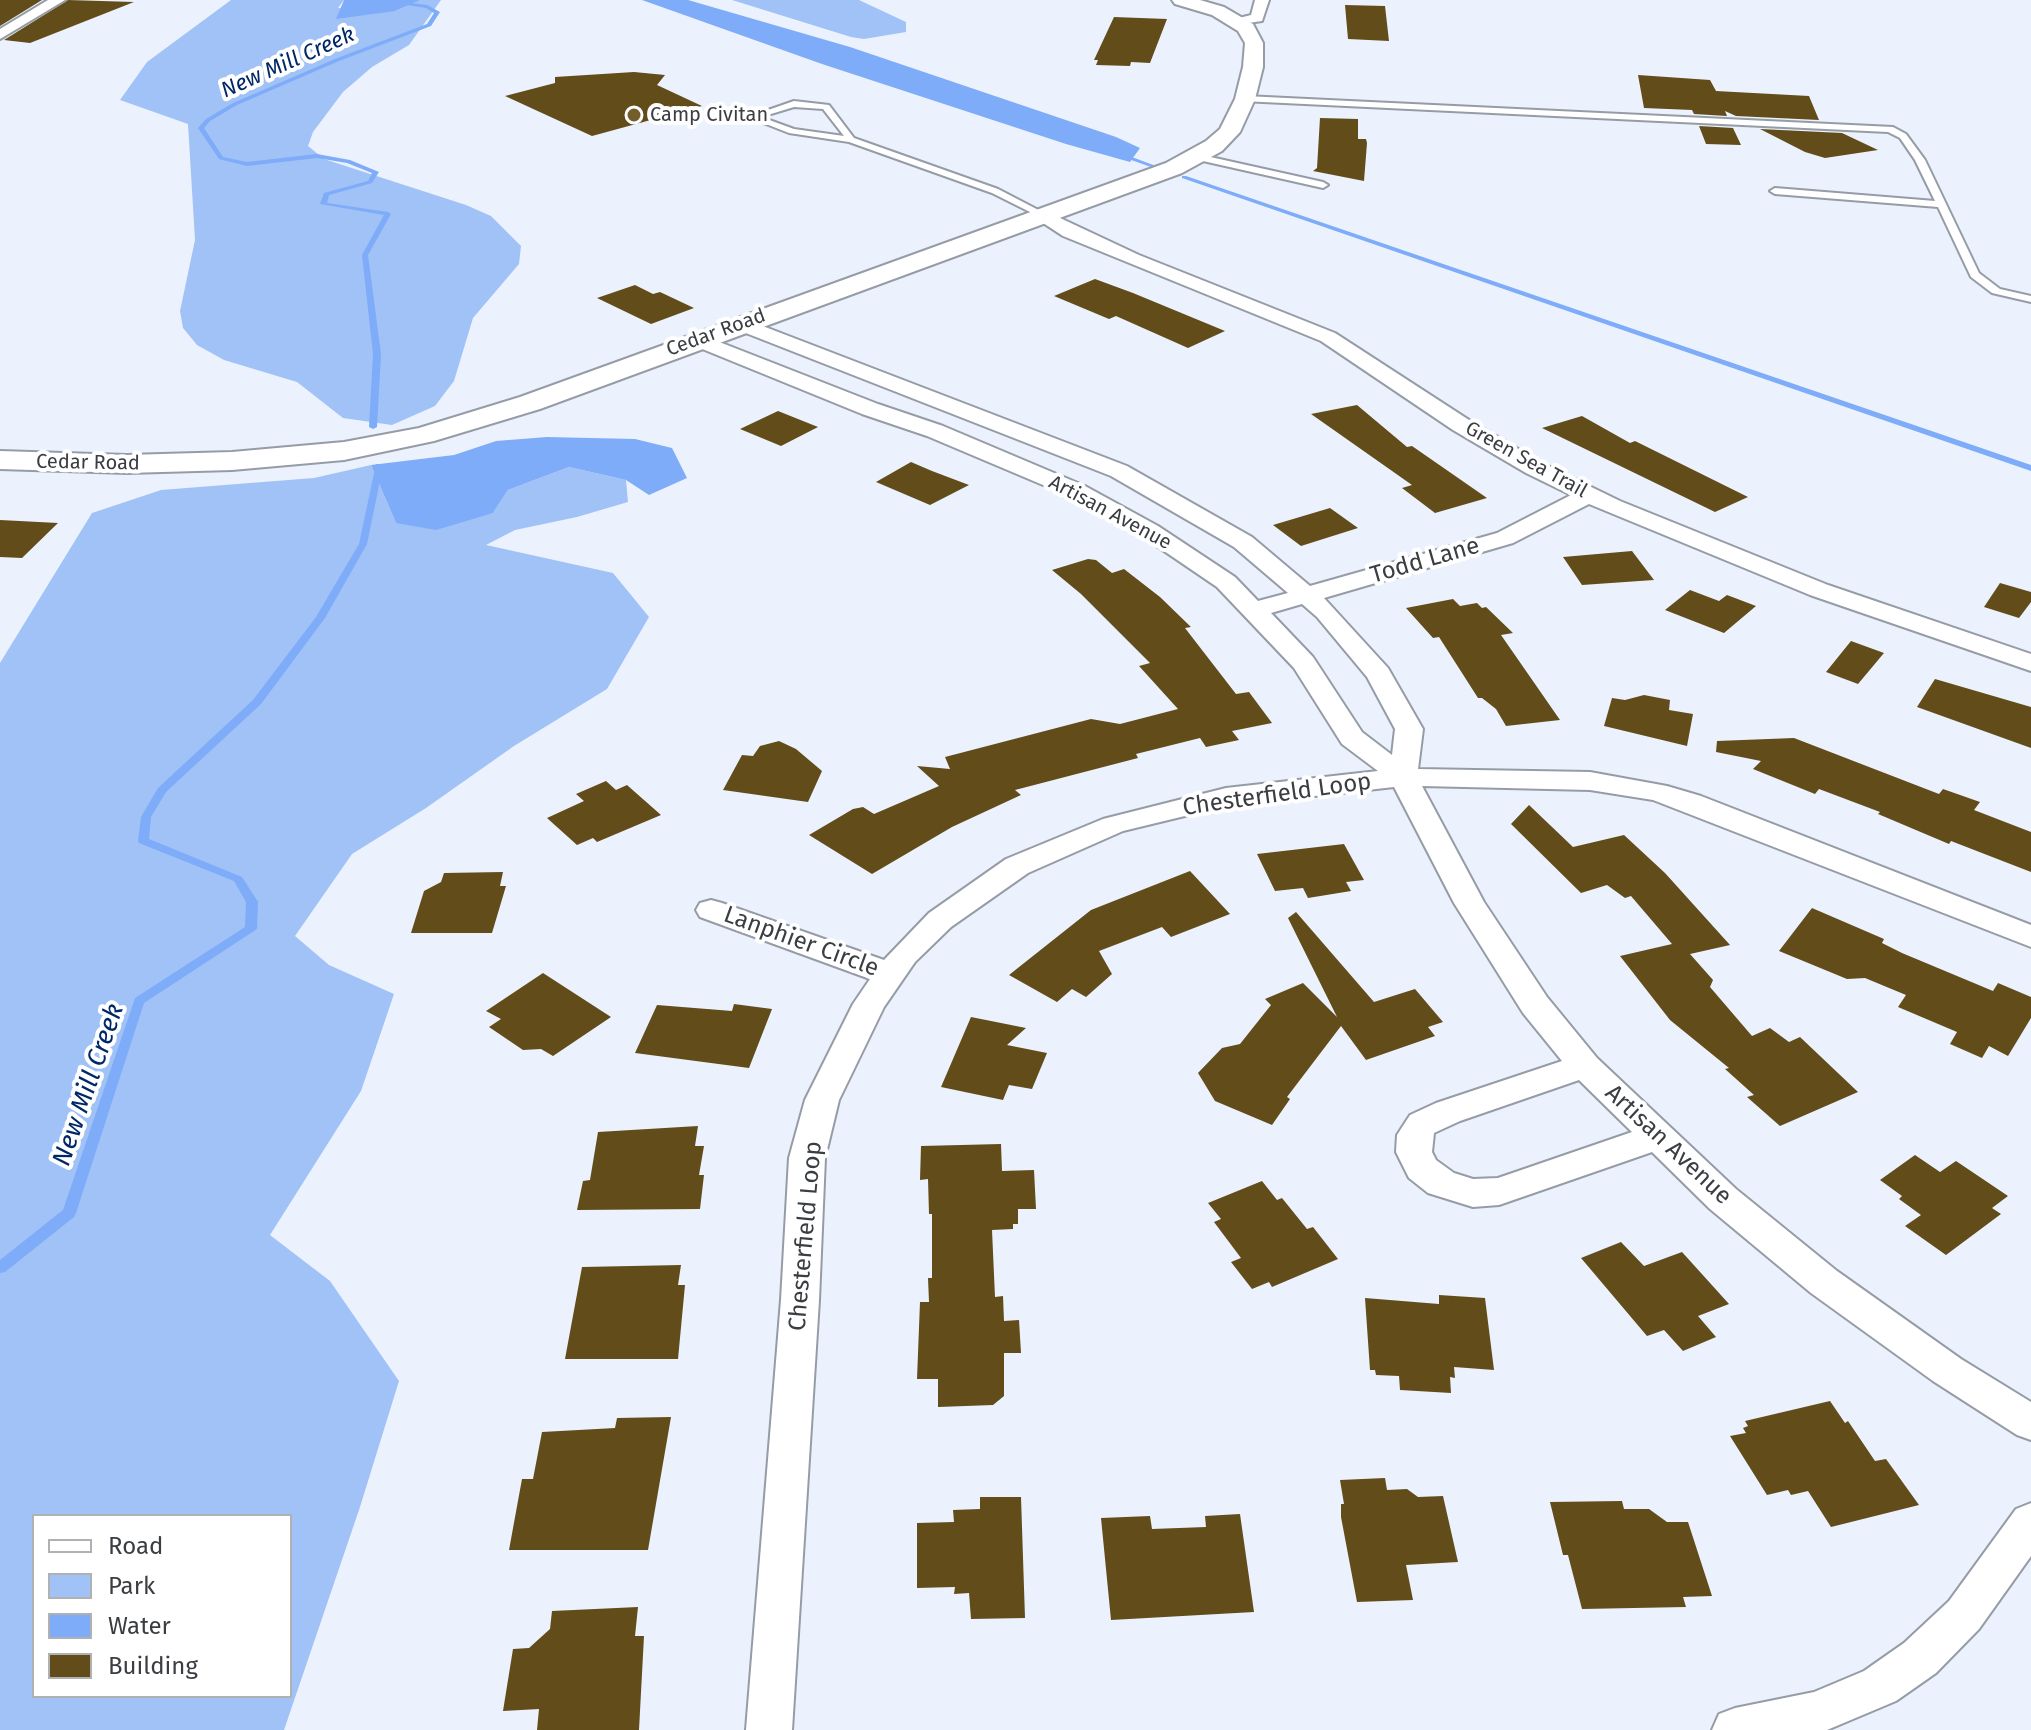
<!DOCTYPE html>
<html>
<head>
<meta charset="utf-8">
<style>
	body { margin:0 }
	#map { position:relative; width:2031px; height:1730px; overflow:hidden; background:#ebf2fd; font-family:"Fira Sans",sans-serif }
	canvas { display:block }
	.legend { position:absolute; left:32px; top:1514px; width:260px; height:184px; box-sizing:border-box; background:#fff; border:2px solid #b0b1b3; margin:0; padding:10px 14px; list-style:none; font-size:24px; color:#3a3d41 }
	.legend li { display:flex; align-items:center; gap:16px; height:40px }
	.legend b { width:40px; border:2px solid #b0b1b3 }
</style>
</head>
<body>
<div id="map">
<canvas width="2031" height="1730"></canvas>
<ul class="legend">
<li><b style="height:10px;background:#fff"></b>Road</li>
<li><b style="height:22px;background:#a1c2f7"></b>Park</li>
<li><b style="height:22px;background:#7eacf8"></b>Water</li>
<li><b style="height:22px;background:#624c1a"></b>Building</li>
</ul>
</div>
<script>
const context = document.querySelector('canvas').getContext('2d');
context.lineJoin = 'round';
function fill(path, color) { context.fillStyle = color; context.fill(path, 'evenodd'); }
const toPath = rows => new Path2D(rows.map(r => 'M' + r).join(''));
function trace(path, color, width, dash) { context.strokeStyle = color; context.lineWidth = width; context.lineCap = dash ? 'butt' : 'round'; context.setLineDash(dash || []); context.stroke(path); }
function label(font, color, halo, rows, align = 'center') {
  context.font = font + ' "Fira Sans",sans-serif'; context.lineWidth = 8; context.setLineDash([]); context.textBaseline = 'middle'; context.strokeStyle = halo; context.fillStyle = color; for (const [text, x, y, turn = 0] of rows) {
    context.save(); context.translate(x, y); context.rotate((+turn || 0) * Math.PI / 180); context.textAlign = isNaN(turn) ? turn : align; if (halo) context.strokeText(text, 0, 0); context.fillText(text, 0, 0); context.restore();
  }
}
fill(toPath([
	[231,0,344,0,338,8,395,11,421,0,441,0,409,45,372,67,343,92,313,132,308,146,324,159,466,205,491,216,521,246,519,264,473,318,454,381,435,406,392,425,343,418,297,382,224,360,197,345,183,328,180,311,195,240,188,124,120,100,147,62],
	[732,0,859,0,906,22,906,32,864,39,851,37],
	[371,465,396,523,493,513,508,490,569,467,626,480,628,502,577,517,515,530,486,545,613,573,649,617,607,689,514,746,426,808,352,854,295,936,329,965,394,994,361,1091,270,1235,330,1281,399,1381,360,1507,284,1730,0,1730,0,663,92,513,161,490,314,478],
	[34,1516,290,1516,290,1696,34,1696]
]), '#a1c2f7');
fill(toPath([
	[344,0,421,0,395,11,336,19],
	[642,0,688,0,850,47,1116,137,1140,148,1130,162,1066,144,822,64],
	[547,437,635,439,672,448,687,478,649,495,626,480,569,467,508,490,493,513,436,530,396,523,371,465,454,455,496,441]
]), '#7eacf8');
fill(toPath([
	[374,0,388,0,427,5,440,12,431,26,339,61,237,105,210,121,204,128,223,157,247,162,317,154,350,160,379,172,372,183,329,195,327,203,388,212,391,214,368,255,381,354,377,427,373,429,369,427,373,354,362,255,384,215,320,204,324,193,368,181,372,173,347,163,317,158,247,166,219,159,198,128,206,119,233,103,335,59,427,24,434,13,426,8,374,0],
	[1117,153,1121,153,1156,166,1151,167,1117,155,1117,153],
	[1182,176,1186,176,2031,465,2031,471,1182,178,1182,176],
	[376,464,379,464,383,466,367,544,325,618,261,704,166,792,151,817,149,839,242,877,258,902,257,929,144,1003,76,1213,74,1217,5,1272,0,1273,0,1260,63,1210,135,998,245,927,246,902,234,881,139,843,138,841,141,817,158,788,253,700,316,617,359,544,376,464]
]), '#7eacf8');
fill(toPath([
	[0,0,42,0,0,26],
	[68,0,134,2,30,43,4,40],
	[1345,5,1385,6,1389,41,1348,39],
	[1114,17,1167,19,1150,63,1131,62,1130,66,1096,65,1098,60,1094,60],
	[634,72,665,75,657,85,702,106,592,136,505,96,555,83,555,77],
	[1638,75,1710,80,1716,91,1809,96,1819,120,1736,116,1725,111,1727,116,1694,114,1692,110,1644,108],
	[1320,118,1358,119,1358,139,1366,139,1367,143,1364,181,1313,171,1317,168],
	[1699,126,1733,128,1741,145,1706,144],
	[1760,129,1842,133,1878,150,1825,158,1805,152],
	[1095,279,1133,293,1225,331,1188,348,1116,316,1109,319,1054,296],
	[635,285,653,294,660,292,694,308,651,324,597,298],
	[1357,405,1407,447,1412,446,1487,498,1435,513,1402,488,1412,485,1311,414],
	[778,411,818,427,781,446,740,429],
	[1582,416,1630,443,1635,441,1748,497,1715,512,1542,428],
	[911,462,932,471,969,485,930,505,876,482],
	[1330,508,1358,528,1301,546,1273,525],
	[0,520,58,523,22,558,0,557],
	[1632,551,1654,580,1582,585,1563,557],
	[1088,559,1096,560,1112,573,1124,569,1160,597,1191,627,1185,628,1236,694,1249,692,1272,723,1232,731,1239,740,1206,747,1200,738,1136,754,1138,758,1015,790,1021,795,952,827,872,874,809,835,853,809,863,807,874,814,939,786,917,766,950,769,945,757,1091,719,1120,724,1178,709,1139,666,1150,663,1081,594,1052,570],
	[2000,583,2031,592,2031,602,2019,618,1984,607],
	[1690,590,1719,601,1727,595,1756,606,1724,633,1665,610],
	[1453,599,1460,606,1477,603,1482,608,1486,607,1513,633,1501,635,1560,720,1506,726,1496,709,1482,698,1478,698,1439,637,1433,638,1406,608],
	[1851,641,1884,653,1858,684,1826,672],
	[1935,679,2031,707,2031,748,1917,707],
	[1644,695,1670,700,1669,710,1693,714,1687,746,1604,726,1612,698,1625,700],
	[1794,738,1939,794,1943,789,1980,802,1974,810,2031,832,2031,872,1951,841,1949,844,1878,814,1880,812,1819,789,1815,794,1753,769,1761,761,1716,752,1717,741],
	[779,741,796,749,822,771,808,802,723,790,742,755,753,756,760,746],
	[606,781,616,790,627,785,661,815,597,842,593,838,577,845,547,818,584,801,576,794],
	[1529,805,1573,847,1624,835,1665,873,1730,945,1690,954,1713,980,1710,987,1752,1036,1770,1028,1789,1042,1800,1037,1858,1092,1780,1126,1747,1097,1754,1095,1725,1069,1729,1068,1670,1020,1620,956,1672,944,1631,896,1625,898,1607,885,1581,893,1511,824],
	[1344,844,1364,880,1346,882,1351,891,1308,898,1303,888,1275,891,1257,854],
	[1190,871,1230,914,1171,937,1162,927,1099,951,1112,974,1086,997,1072,989,1057,1002,1009,975,1091,910],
	[503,872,500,886,506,886,492,933,411,933,424,891,441,882,444,873],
	[1812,908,1884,939,1882,943,1902,953,1993,991,1998,983,2031,997,2031,1018,2008,1056,1989,1046,1982,1058,1950,1044,1957,1032,1898,1007,1906,995,1865,978,1847,979,1779,951],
	[1296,912,1374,1002,1415,989,1443,1022,1428,1027,1435,1036,1366,1060,1341,1026,1287,1097,1290,1099,1272,1125,1215,1101,1198,1073,1222,1048,1240,1044,1271,1005,1265,999,1303,983,1337,1017,1288,918],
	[543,973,611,1017,553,1056,541,1049,523,1050,489,1027,501,1019,486,1011],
	[734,1004,772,1009,749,1068,635,1053,657,1005,732,1011],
	[971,1017,1026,1028,1007,1045,1047,1053,1032,1089,1009,1085,1003,1100,941,1087],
	[698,1126,695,1146,704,1146,699,1175,704,1175,700,1209,577,1210,583,1181,590,1180,598,1132],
	[1001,1144,1002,1171,1034,1170,1036,1209,1018,1209,1018,1224,1013,1224,1013,1229,992,1230,995,1297,1003,1296,1004,1321,1019,1320,1021,1353,1004,1353,1004,1396,993,1405,938,1407,938,1379,917,1379,920,1302,929,1302,928,1278,932,1278,932,1214,929,1214,928,1179,920,1180,921,1146],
	[1915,1155,1940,1172,1956,1161,2008,1196,1992,1208,2001,1214,1946,1255,1905,1226,1921,1215,1899,1199,1902,1196,1880,1180],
	[1262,1181,1277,1200,1282,1198,1307,1229,1313,1227,1338,1259,1272,1287,1269,1282,1252,1289,1231,1262,1241,1258,1214,1222,1221,1219,1208,1203],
	[1621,1242,1644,1266,1682,1252,1729,1304,1698,1316,1716,1337,1683,1351,1664,1330,1647,1336,1581,1258],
	[681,1265,678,1285,685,1285,678,1359,565,1359,582,1267],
	[1439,1295,1485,1298,1494,1370,1454,1367,1455,1378,1450,1377,1451,1393,1400,1390,1399,1376,1376,1375,1375,1370,1370,1370,1365,1298,1439,1304],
	[1830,1401,1845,1423,1848,1421,1875,1461,1886,1459,1919,1505,1831,1527,1808,1491,1791,1495,1788,1490,1767,1495,1730,1436,1746,1433,1743,1428,1748,1426,1745,1421],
	[671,1417,648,1550,509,1550,522,1479,533,1479,542,1432,615,1428,617,1418],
	[1385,1478,1387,1490,1407,1489,1418,1497,1443,1496,1458,1562,1406,1565,1413,1600,1357,1602,1341,1517,1341,1504,1344,1504,1340,1480],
	[980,1497,1021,1497,1025,1618,971,1619,969,1593,954,1594,955,1587,917,1588,917,1523,954,1522,953,1510,980,1509],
	[1622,1501,1624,1509,1649,1509,1667,1522,1688,1522,1712,1596,1683,1597,1686,1607,1582,1609,1568,1555,1563,1555,1550,1502],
	[1240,1514,1254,1612,1111,1620,1101,1518,1150,1516,1152,1529,1206,1527,1205,1516],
	[638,1607,635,1636,644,1636,639,1730,537,1730,539,1709,503,1711,513,1649,529,1648,550,1629,552,1611]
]), '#624c1a');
const service = toPath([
	[1245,96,1893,127,1906,134,1925,160,1979,273,2000,289,2031,296,2031,302,1992,293,1971,277,1938,207,1775,194,1770,191,1775,188,1935,201,1915,160,1900,138,1888,132,1242,101,1241,99,1245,96],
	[794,101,829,105,854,138,998,189,1048,215,1040,217,992,193,849,142,789,133,748,117,794,101],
	[794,107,823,109,844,136,794,129,761,117,794,107],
	[1197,154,1323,182,1328,185,1323,188,1194,159,1194,155,1197,154]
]);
const minor = toPath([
	[48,0,65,0,0,39,0,29,48,0],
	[1255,0,1269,0,1262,21,1235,25,1235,19,1251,15,1255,0],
	[1043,210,1139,255,1335,333,1469,420,1542,463,1620,501,1828,585,2031,654,2031,671,1810,595,1589,504,1513,543,1324,598,1388,668,1423,729,1418,769,1590,772,1667,786,1701,796,2031,925,2031,947,1653,800,1590,790,1422,786,1484,902,1547,997,1597,1058,1736,1189,1837,1271,1961,1359,2031,1402,2031,1440,2017,1435,1933,1381,1811,1293,1710,1209,1652,1152,1499,1205,1473,1207,1428,1193,1409,1178,1396,1152,1397,1135,1410,1115,1436,1103,1562,1061,1523,1013,1454,903,1394,787,1226,806,1123,831,1028,873,951,927,915,962,884,1007,839,1100,825,1158,819,1300,792,1730,746,1730,781,1300,789,1158,805,1100,853,1004,870,979,700,917,696,910,700,903,711,900,722,903,884,960,929,913,1006,859,1103,819,1226,788,1378,771,1342,744,1294,668,1217,587,1142,536,1069,496,927,436,862,414,690,344,687,340,690,336,704,336,878,404,943,426,1085,486,1158,526,1235,577,1258,601,1288,593,1234,547,1111,476,733,328,730,324,733,320,747,320,1127,466,1252,537,1310,586,1497,533,1571,495,1526,473,1453,430,1321,341,1063,236,1037,219,1034,215,1043,210],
	[1302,604,1317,617,1367,677,1395,729,1392,755,1362,732,1313,657,1271,613,1302,604],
	[1579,1080,1632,1132,1498,1178,1473,1179,1454,1173,1436,1160,1432,1152,1434,1133,1460,1121,1579,1080],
	[2031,1503,2031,1556,1979,1629,1936,1673,1896,1701,1827,1730,1712,1730,1719,1714,1735,1708,1814,1692,1864,1671,1904,1643,1949,1601,2016,1509,2031,1503]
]);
const tertiary = toPath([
	[1172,0,1200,0,1224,7,1253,24,1263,43,1263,67,1255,99,1240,132,1222,151,1182,173,540,409,434,441,344,460,232,470,127,473,0,469,0,451,127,455,232,452,344,442,419,428,520,397,1166,163,1206,141,1220,129,1235,99,1243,67,1245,43,1238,31,1212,15,1175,4,1172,0]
]);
trace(service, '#969ca6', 4);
trace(minor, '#969ca6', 4);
trace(tertiary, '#969ca6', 4);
fill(service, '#fff');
fill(minor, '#fff');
fill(tertiary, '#fff');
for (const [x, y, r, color] of [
	[634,115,8,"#735d2c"]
]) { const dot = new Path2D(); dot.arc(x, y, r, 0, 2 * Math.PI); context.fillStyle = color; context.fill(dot); trace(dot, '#fff', 3); }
label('20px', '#3a3d41', '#fff', [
	["Camp Civitan",650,115]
], 'left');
label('20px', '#3a3d41', '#fff', [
	["Cedar Road",716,333,-20],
	["Green Sea Trail",1526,460,29],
	["Cedar Road",88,463,1],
	["Artisan Avenue",1110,513,28]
]);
label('italic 22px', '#002868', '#fff', [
	["New Mill Creek",288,63,-24]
]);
label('24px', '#3a3d41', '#fff', [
	["Todd Lane",1425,561,-16],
	["Chesterfield Loop",1277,795,-8],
	["Lanphier Circle",801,942,20],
	["Artisan Avenue",1668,1145,43],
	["Chesterfield Loop",806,1236,-85]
]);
label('italic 26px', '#002868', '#fff', [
	["New Mill Creek",89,1085,-71]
]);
</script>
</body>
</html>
